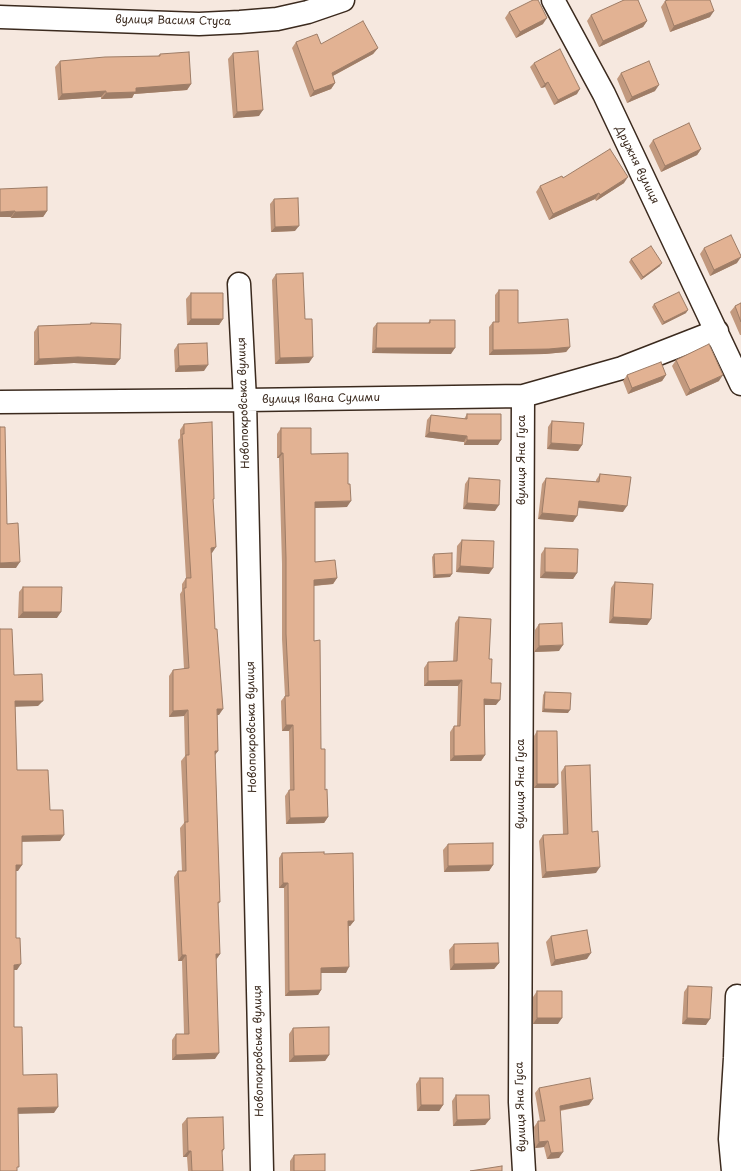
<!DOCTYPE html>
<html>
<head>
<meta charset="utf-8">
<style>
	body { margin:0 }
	canvas { display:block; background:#f6e8df }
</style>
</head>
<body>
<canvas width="741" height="1171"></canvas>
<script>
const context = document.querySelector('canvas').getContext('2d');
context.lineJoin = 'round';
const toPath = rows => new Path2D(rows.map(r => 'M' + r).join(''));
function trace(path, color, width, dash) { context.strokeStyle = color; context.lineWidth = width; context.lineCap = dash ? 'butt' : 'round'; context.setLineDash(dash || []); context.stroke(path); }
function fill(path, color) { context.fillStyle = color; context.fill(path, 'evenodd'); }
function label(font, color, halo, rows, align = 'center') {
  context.font = font + ' "Playpen Sans",sans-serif'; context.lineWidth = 3; context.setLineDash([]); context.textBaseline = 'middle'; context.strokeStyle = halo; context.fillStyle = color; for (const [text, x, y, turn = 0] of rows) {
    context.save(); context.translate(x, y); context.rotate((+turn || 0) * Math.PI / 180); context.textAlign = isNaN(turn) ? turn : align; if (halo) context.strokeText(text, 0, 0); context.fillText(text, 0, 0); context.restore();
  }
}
const street = toPath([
	[553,0,604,94,741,384],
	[239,284,245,400,262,1171],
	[523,396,520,1102,524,1171],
	[0,402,245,400,523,396,622,368,717,331],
	[733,1171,730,1139,735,1058,737,996]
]);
const secondary = toPath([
	[0,17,199,24,240,22,277,19,308,12,343,0]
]);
trace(street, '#3b2a1e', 25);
trace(secondary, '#3b2a1e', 25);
trace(street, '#fff', 22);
trace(secondary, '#fff', 22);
fill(toPath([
	[665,1,710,17,670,32,661,7],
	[509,12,543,24,516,38,505,18],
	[591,15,647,21,643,27,599,47,587,21],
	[296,42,321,44,378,48,373,54,333,76,335,83,331,89,310,97,292,48],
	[233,53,259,116,233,118,228,59],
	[160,54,191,84,187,90,134,94,132,98,101,99,101,97,58,100,55,67,60,61,158,56],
	[534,63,577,94,554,105,545,87,541,88,530,67],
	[621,73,655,91,627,103,617,79],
	[653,140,701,149,697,155,661,172,649,146],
	[563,178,624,183,596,201,595,199,549,220,536,192,540,186],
	[0,189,47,211,43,217,11,218],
	[274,199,295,231,271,232,270,204],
	[704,248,737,263,710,276,700,254],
	[631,259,660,266,641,280,629,262],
	[276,274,305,319,309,363,275,364,272,280],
	[499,290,518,323,570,347,566,352,545,354,489,355,489,327,493,322,495,322,495,295],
	[191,293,223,319,219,325,187,325,186,299],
	[741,303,741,335,740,335,730,312,735,306],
	[654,304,686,313,662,325,652,307],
	[430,320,451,354,372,353,373,328,377,323,428,323],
	[91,323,120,359,115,365,74,363,34,365,34,332,38,326,90,324],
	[178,344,204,371,175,372,174,350],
	[676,360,719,381,686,396,672,366],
	[627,375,666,375,662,381,628,394,623,381],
	[467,414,498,445,464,445,464,442,425,437,427,420,431,415,464,419],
	[552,421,582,445,578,451,547,449,548,427],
	[184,424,213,501,212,553,211,553,219,715,217,715,218,751,215,755,220,902,218,904,220,954,216,959,215,1059,172,1060,172,1040,176,1034,184,1034,182,961,178,961,174,877,178,871,182,871,180,828,184,823,181,761,185,756,184,716,169,717,169,676,173,670,184,669,180,594,182,591,182,584,186,578,178,440,180,438,180,430],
	[281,428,311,454,347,507,315,508,315,562,337,578,333,584,314,586,314,641,321,749,328,817,324,823,286,824,285,796,289,790,290,790,289,731,282,731,281,701,285,696,282,639,282,564,279,458,277,458,277,434],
	[600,474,623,512,578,508,573,522,538,519,542,484,546,478,596,482,596,480],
	[469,478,495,511,463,509,465,484],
	[462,540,489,574,456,572,457,546],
	[545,548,577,573,573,579,540,578,541,554],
	[434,554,450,577,433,578,432,557],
	[615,582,651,619,647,625,609,623,611,588],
	[23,587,57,618,18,618,19,592],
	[459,617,489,659,491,683,496,705,485,705,485,755,481,761,450,761,450,732,454,726,457,726,458,686,424,686,424,668,428,662,453,662,455,623],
	[539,624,559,651,534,652,535,630],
	[545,692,568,713,542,712,543,695],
	[537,731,558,784,554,788,534,788,534,736],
	[565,766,592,832,596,873,542,878,539,841,543,835,563,834,561,772],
	[448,844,493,865,489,871,444,872,443,850],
	[282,853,324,854,354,921,350,926,349,926,346,973,321,973,321,990,318,995,285,996,284,888,279,888,279,858],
	[551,936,587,959,551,966,546,942],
	[454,944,499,963,494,969,450,970,449,950],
	[688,986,706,1025,682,1024,684,992],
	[537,991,558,1024,533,1024,533,997],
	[293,1028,329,1055,325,1061,289,1062,289,1034],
	[420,1078,443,1105,439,1111,417,1111,416,1084],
	[539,1088,589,1105,560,1111,559,1158,547,1159,544,1147,535,1148,534,1127,538,1121,540,1121,535,1093],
	[456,1095,490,1119,485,1125,453,1126,452,1101],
	[187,1118,224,1149,222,1153,223,1171,188,1171,187,1157,183,1157,182,1124],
	[294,1155,325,1171,290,1171,290,1161]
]), '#c2997e');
fill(toPath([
	[714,11,710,17,670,32,674,26],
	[547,18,543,24,516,38,520,32],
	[647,21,643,27,599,47,603,41],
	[378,48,373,54,327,79,332,73],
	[548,82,545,87,541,88,545,84],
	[335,83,331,89,310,97,314,91],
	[191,84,187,90,134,94,132,98,101,99,106,93,136,88],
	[659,85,655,91,627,103,632,97],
	[580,89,577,94,554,105,558,100],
	[106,91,101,97,58,100,62,94],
	[263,110,259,116,233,118,237,112],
	[701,149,697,155,661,172,665,166],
	[628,177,624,183,596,201,600,195],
	[599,193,595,199,549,220,553,214],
	[15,211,11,217,0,217,0,212],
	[47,211,43,217,11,218,15,212],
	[299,226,295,231,271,232,275,227],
	[741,257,737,263,710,276,714,270],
	[662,263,660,266,641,280,643,277],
	[688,310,686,313,662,325,664,322],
	[191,319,223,319,219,325,187,325],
	[570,347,566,352,545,354,489,355,493,350],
	[376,348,455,348,451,354,372,353],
	[78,357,120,359,115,365,74,363,34,365,39,359],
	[313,357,309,363,275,364,280,358],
	[208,365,204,371,175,372,179,366],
	[666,375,662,381,628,394,632,388],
	[723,375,719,381,686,396,690,390],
	[429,432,467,436,464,442,425,437],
	[467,440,501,440,498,445,464,445],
	[551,443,582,445,578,451,547,449],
	[281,453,283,453,279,458,277,458],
	[351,501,347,507,311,508,315,502],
	[579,501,627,506,623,512,574,507],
	[467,503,499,505,495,511,463,509],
	[542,513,577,516,573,522,538,519],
	[216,547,212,553,206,554,211,548],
	[20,562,16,568,0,568,0,563],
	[460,566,493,568,489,574,456,572],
	[545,572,577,573,573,579,540,578],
	[452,574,450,577,433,578,435,575],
	[337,578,333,584,310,586,314,580],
	[23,612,61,612,57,618,18,618],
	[613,617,651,619,647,625,609,623],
	[563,645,559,651,534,652,539,646],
	[462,680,458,686,424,686,428,681],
	[484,699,500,700,496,705,480,705],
	[15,701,43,701,38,706,11,707],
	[217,709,223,709,219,715,213,715],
	[544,709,570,710,568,713,542,712],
	[188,710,184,716,169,717,173,711],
	[286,725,293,725,289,731,282,731],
	[215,751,218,751,214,756],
	[485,755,481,761,450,761,454,756],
	[537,784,558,784,554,788,534,788],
	[328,817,324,823,286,824,290,818],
	[64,835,60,841,18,842,22,836],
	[16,865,22,865,18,871,12,871],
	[493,865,489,871,444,872,448,866],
	[600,867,596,873,542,878,546,872],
	[283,883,288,883,284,888,279,888],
	[348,921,354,921,350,926,345,926],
	[591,953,587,959,551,966,555,960],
	[216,954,220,954,216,960],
	[182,955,186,955,182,961,178,961],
	[499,963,494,969,450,970,454,964],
	[21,964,17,970,10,970,14,965],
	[349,967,346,973,317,973,321,968],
	[321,990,318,995,285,996,289,991],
	[537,1018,562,1018,558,1024,533,1024],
	[687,1018,710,1019,706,1025,682,1024],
	[219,1053,215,1059,172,1060,176,1055],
	[329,1055,325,1061,289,1062,294,1056],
	[593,1099,589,1105,555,1111,560,1106],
	[421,1105,443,1105,439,1111,417,1111],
	[58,1107,54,1113,14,1114,18,1108],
	[490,1119,485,1125,453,1126,457,1120],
	[548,1141,544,1147,535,1148,539,1142],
	[188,1151,191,1151,187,1157,183,1157],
	[563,1152,559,1158,547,1159,551,1153]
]), '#9e7d67');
const building = toPath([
	[533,0,538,0,547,18,520,32,509,12,533,0],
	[624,0,638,0,647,21,603,41,591,15,624,0],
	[668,0,710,0,714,11,674,26,665,1,668,0],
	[363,21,378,48,332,73,335,83,314,91,296,42,317,34,321,44,363,21],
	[560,49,580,89,558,100,548,82,545,84,534,63,560,49],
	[258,51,263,110,237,112,233,53,258,51],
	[189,52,191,84,136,88,136,92,106,93,106,91,62,94,60,61,105,57,160,56,160,54,189,52],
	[649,61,659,85,632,97,621,73,649,61],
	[689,123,701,149,665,166,653,140,689,123],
	[610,149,628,177,600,195,599,193,553,214,540,186,562,176,563,178,610,149],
	[47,187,47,211,15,212,15,211,0,212,0,189,47,187],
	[298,198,299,226,275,227,274,199,298,198],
	[731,235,741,256,741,257,714,270,704,248,731,235],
	[651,246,662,263,643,277,631,259,651,246],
	[303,273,305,319,312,319,313,357,280,358,276,274,303,273],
	[499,290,518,290,518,323,568,319,570,347,549,349,493,350,493,322,499,322,499,290],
	[679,292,688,310,664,322,654,304,679,292],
	[191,293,223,293,223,319,191,319,191,293],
	[741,303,741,322,735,306,741,303],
	[430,320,455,320,455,348,376,348,377,323,430,323,430,320],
	[91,323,121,324,120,359,78,357,39,359,38,326,91,324,91,323],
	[207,343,208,365,179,366,178,344,207,343],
	[709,344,723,375,690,390,676,360,709,344],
	[661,362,666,375,632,388,627,375,661,362],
	[467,414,501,414,501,440,467,440,467,436,429,432,431,415,467,419,467,414],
	[552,421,584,423,582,445,551,443,552,421],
	[212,422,214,499,213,499,216,547,211,548,215,629,217,629,223,709,217,709,218,751,215,751,220,902,218,902,220,954,216,954,219,1053,176,1055,176,1034,189,1034,186,955,182,955,178,871,186,871,185,822,188,822,186,755,189,755,188,710,173,711,173,670,189,668,184,588,186,588,186,578,191,578,182,434,184,434,184,424,212,422],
	[0,427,5,427,7,524,18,523,20,562,0,563,0,427],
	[281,428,311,428,311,454,348,453,348,484,350,484,351,501,315,502,315,562,335,560,337,578,314,580,314,641,320,640,321,749,325,749,325,790,327,789,328,817,290,818,289,790,294,790,293,725,286,725,285,696,289,696,286,634,286,558,283,453,281,453,281,428],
	[600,474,631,477,627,506,579,501,577,516,542,513,546,478,599,482,600,474],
	[469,478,500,480,499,505,467,503,469,478],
	[462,540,494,541,493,568,460,566,462,540],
	[545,548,578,549,577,573,545,572,545,548],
	[452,553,452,574,435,575,434,554,452,553],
	[615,582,653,584,651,619,613,617,615,582],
	[23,587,62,587,61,612,23,612,23,587],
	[459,617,491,619,489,659,492,659,491,683,501,683,500,700,484,699,485,755,454,756,454,726,460,726,462,680,428,681,428,662,457,661,459,617],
	[562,623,563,645,539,646,539,624,562,623],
	[0,629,12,629,14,675,42,674,43,701,15,701,17,770,48,770,50,810,63,810,64,835,22,836,22,865,16,865,16,938,20,938,21,964,14,965,14,1027,22,1027,23,1075,57,1074,58,1107,18,1108,19,1167,17,1167,17,1171,0,1171,0,629],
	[545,692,571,693,570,710,544,709,545,692],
	[537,731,557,731,558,784,537,784,537,731],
	[590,765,592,832,598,831,600,867,546,872,543,835,568,834,565,766,590,765],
	[493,843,493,865,448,866,448,844,493,843],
	[324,852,324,854,353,853,354,921,348,921,349,967,321,968,321,990,289,991,288,883,283,883,282,853,324,852],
	[587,930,591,953,555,960,551,936,587,930],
	[498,943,499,963,454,964,454,944,498,943],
	[688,986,712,987,710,1019,687,1018,688,986],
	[537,991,562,991,562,1018,537,1018,537,991],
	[329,1027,329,1055,294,1056,293,1028,329,1027],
	[420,1078,443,1078,443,1105,421,1105,420,1078],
	[590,1078,593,1099,560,1106,563,1152,551,1153,548,1141,539,1142,538,1121,545,1121,539,1088,590,1078],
	[456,1095,489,1095,490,1119,457,1120,456,1095],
	[223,1117,224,1149,222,1150,223,1171,192,1171,191,1151,188,1151,187,1118,223,1117],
	[325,1154,325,1171,294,1171,294,1155,325,1154],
	[502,1166,502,1171,470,1171,502,1166]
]);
fill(building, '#e2b293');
trace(building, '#9e7d67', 1);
label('11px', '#3b2a1e', '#fff', [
	["вулиця Василя Стуса",173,21,1],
	["Дружня вулиця",637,165,64],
	["вулиця Івана Сулими",321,399,-1],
	["Новопокровська вулиця",244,403,-92],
	["вулиця Яна Гуса",522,460,-90],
	["Новопокровська вулиця",252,727,-91],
	["вулиця Яна Гуса",521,784,-90],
	["Новопокровська вулиця",259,1051,-91],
	["вулиця Яна Гуса",521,1107,-92]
]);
</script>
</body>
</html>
